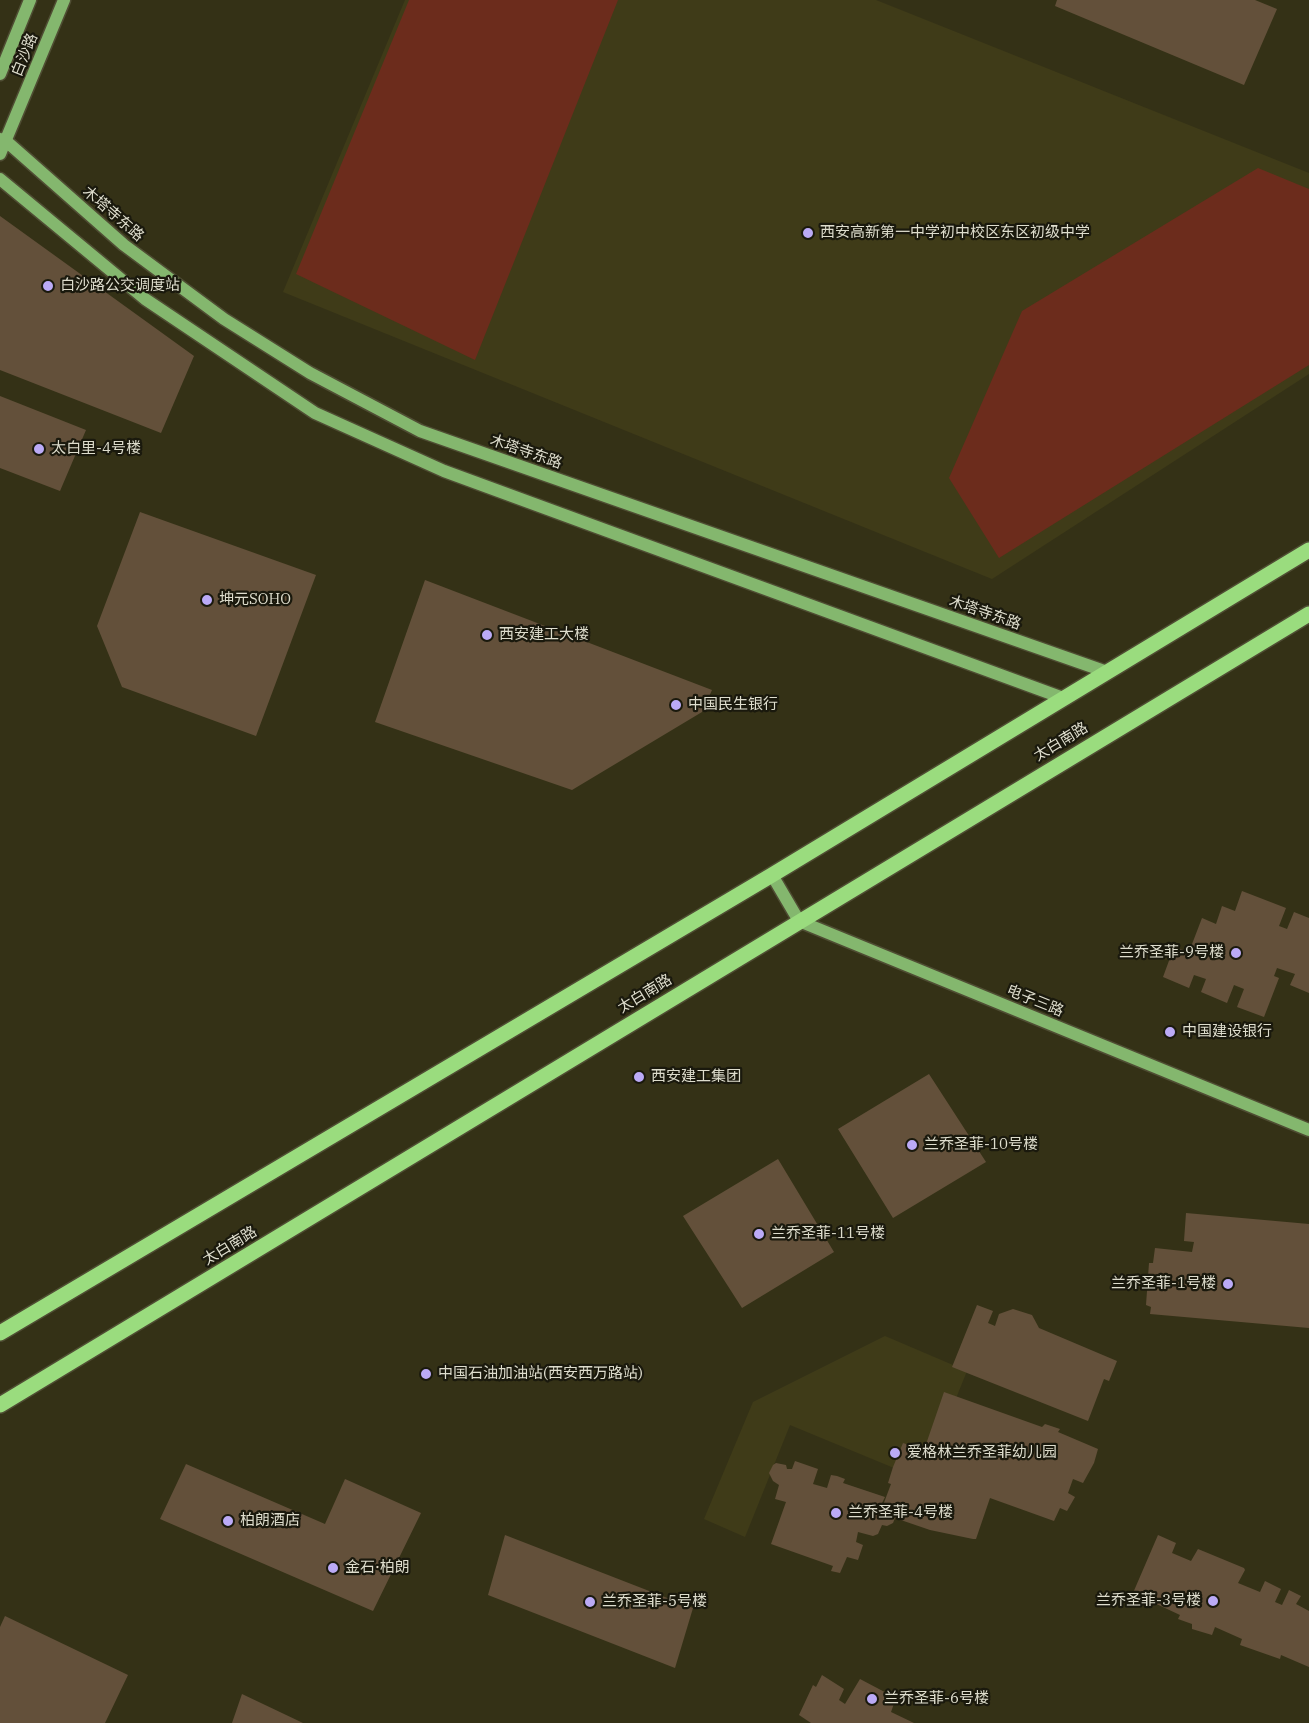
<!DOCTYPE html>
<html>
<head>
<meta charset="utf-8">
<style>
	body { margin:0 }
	canvas { display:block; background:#343116 }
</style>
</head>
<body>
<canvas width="1309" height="1723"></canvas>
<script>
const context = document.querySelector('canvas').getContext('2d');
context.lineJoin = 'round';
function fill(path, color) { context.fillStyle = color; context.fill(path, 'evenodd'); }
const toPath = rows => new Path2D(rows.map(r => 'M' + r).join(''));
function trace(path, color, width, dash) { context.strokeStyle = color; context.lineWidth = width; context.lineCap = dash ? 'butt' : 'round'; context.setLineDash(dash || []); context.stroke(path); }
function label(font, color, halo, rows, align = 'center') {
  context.font = font + ' "IBM Plex Serif","Noto Sans SC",serif'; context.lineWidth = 4.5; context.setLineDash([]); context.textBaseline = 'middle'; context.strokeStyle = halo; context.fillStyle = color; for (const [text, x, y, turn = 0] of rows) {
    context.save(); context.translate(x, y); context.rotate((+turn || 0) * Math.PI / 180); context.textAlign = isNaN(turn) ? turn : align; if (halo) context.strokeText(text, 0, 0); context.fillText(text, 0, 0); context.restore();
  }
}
fill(toPath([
	[405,0,876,0,1309,173,1309,374,992,579,283,292],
	[885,1336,967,1371,923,1480,790,1425,745,1537,704,1519,753,1402]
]), '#3f3b18');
fill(toPath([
	[409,0,618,0,475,360,296,274],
	[1258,168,1309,189,1309,365,999,558,949,478,1022,311]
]), '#6c2c1c');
fill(toPath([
	[1057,0,1255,0,1277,9,1244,85,1055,6],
	[0,216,194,356,161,433,0,370],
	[0,396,86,430,60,491,0,468],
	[140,512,316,575,256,736,122,687,97,626],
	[425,580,712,690,702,712,572,790,375,722],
	[1242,891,1286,908,1279,926,1287,929,1294,912,1309,918,1309,993,1290,985,1295,974,1277,968,1274,976,1279,978,1264,1017,1237,1007,1244,989,1234,985,1227,1003,1201,992,1206,979,1194,975,1189,988,1163,977,1170,958,1162,955,1166,944,1189,952,1202,918,1216,924,1222,906,1235,911],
	[929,1074,986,1162,893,1218,838,1129],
	[778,1159,834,1252,742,1308,683,1216],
	[1186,1213,1309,1224,1309,1328,1150,1314,1151,1307,1146,1305,1149,1263,1153,1263,1155,1248,1192,1252,1194,1242,1184,1241],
	[977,1305,993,1311,988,1323,995,1326,999,1314,1013,1309,1032,1315,1039,1328,1117,1361,1109,1381,1104,1379,1088,1421,952,1367],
	[944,1392,1042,1427,1045,1424,1060,1429,1058,1432,1098,1449,1094,1463,1083,1483,1073,1479,1068,1493,1075,1497,1067,1511,1060,1508,1054,1521,990,1498,976,1539,973,1539,930,1530,895,1518,893,1523,887,1526,882,1525,878,1534,873,1536,858,1532,856,1542,863,1545,858,1560,847,1557,840,1573,831,1571,833,1566,771,1544,786,1502,775,1499,779,1485,773,1481,769,1473,773,1465,776,1463,786,1465,787,1469,792,1469,795,1461,818,1469,813,1484,827,1488,831,1475,837,1476,845,1479,843,1483,885,1497,881,1505,882,1508,891,1484,888,1483,893,1467,903,1443,924,1450],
	[186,1464,325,1524,345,1479,421,1513,373,1611,160,1519],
	[505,1535,693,1608,675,1668,488,1595],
	[1158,1535,1176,1543,1172,1553,1191,1561,1198,1549,1244,1568,1245,1570,1238,1583,1260,1592,1265,1581,1281,1589,1275,1602,1282,1605,1289,1590,1301,1596,1296,1604,1309,1611,1309,1667,1281,1655,1280,1659,1240,1645,1242,1639,1215,1627,1212,1635,1192,1629,1192,1624,1178,1619,1180,1615,1133,1593],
	[5,1616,128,1675,105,1723,0,1723,0,1627],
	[822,1675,844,1689,839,1700,845,1704,860,1679,896,1698,891,1712,914,1723,811,1723,799,1715,813,1685,816,1687],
	[242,1694,303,1723,232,1723]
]), '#63503a');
const secondary = toPath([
	[0,74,30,0],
	[0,139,6,141,124,245,224,319,310,373,420,431,1107,672],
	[0,154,64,0],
	[0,179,145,299,315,413,444,471,1063,698],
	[772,875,799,921,1309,1130]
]);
const primary = toPath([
	[0,1333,772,875,1309,550],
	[0,1405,1309,614]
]);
trace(secondary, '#4f4d33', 15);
trace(primary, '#4f4d33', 18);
trace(secondary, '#84b76e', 12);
trace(primary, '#9adc7e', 15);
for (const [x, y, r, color] of [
	[808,233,6,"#bbaaf6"],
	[48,286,6,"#bbaaf6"],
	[39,449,6,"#bbaaf6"],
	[207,600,6,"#bbaaf6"],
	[487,635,6,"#bbaaf6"],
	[676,705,6,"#bbaaf6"],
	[1236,953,6,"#bbaaf6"],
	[1170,1032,6,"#bbaaf6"],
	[639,1077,6,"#bbaaf6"],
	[912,1145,6,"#bbaaf6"],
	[759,1234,6,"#bbaaf6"],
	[1228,1284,6,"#bbaaf6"],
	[426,1374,6,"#bbaaf6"],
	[895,1453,6,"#bbaaf6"],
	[836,1513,6,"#bbaaf6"],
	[228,1521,6,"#bbaaf6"],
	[333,1568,6,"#bbaaf6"],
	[1213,1601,6,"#bbaaf6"],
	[590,1602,6,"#bbaaf6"],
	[872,1699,6,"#bbaaf6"]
]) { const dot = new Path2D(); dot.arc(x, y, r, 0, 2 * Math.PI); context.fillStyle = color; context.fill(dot); trace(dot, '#1a190d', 2); }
label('15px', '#deddcd', '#1a190d', [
	["白沙路",25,55,-68],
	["木塔寺东路",113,214,41],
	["木塔寺东路",526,452,19],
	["木塔寺东路",985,613,19],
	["太白南路",1061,742,-31],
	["太白南路",645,994,-31],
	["电子三路",1035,1001,22],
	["太白南路",230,1246,-31]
]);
label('15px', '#deddcd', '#1a190d', [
	["西安高新第一中学初中校区东区初级中学",820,233],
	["白沙路公交调度站",60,286],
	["太白里-4号楼",51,449],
	["坤元SOHO",219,600],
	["西安建工大楼",499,635],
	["中国民生银行",688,705],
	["兰乔圣菲-9号楼",1224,953,"right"],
	["中国建设银行",1182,1032],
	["西安建工集团",651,1077],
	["兰乔圣菲-10号楼",924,1145],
	["兰乔圣菲-11号楼",771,1234],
	["兰乔圣菲-1号楼",1216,1284,"right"],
	["中国石油加油站(西安西万路站)",438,1374],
	["爱格林兰乔圣菲幼儿园",907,1453],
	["兰乔圣菲-4号楼",848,1513],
	["柏朗酒店",240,1521],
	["金石·柏朗",345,1568],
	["兰乔圣菲-3号楼",1201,1601,"right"],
	["兰乔圣菲-5号楼",602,1602],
	["兰乔圣菲-6号楼",884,1699]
], 'left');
</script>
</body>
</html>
